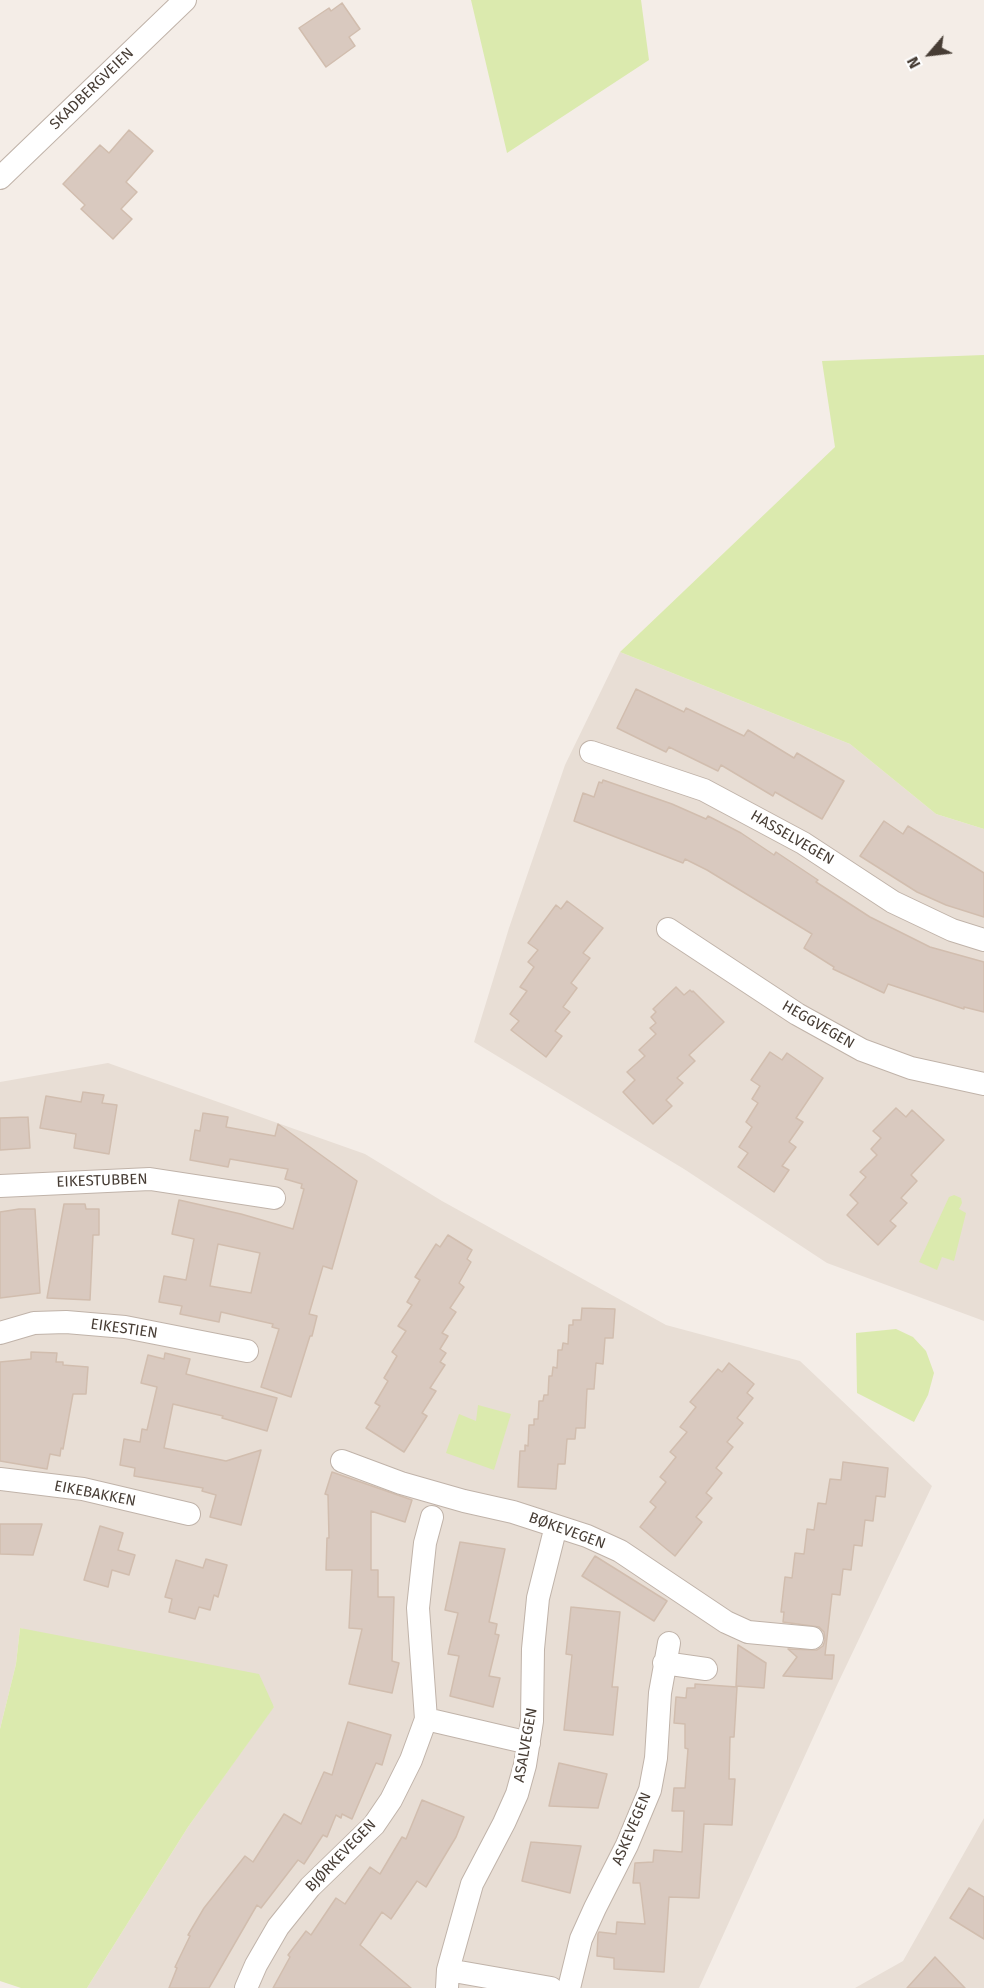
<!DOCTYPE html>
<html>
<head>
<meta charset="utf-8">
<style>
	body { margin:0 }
	#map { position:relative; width:984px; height:1988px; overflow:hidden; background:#f4ede7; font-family:"Fira Sans",sans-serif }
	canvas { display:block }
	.north { position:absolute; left:900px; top:24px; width:60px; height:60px; -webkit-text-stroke:4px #fff; paint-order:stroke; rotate:242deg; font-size:16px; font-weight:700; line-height:24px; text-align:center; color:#473d35 }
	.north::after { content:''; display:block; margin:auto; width:21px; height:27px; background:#473d35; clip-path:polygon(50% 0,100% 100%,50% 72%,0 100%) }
</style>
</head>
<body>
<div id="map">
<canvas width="984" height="1988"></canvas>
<div class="north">N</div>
</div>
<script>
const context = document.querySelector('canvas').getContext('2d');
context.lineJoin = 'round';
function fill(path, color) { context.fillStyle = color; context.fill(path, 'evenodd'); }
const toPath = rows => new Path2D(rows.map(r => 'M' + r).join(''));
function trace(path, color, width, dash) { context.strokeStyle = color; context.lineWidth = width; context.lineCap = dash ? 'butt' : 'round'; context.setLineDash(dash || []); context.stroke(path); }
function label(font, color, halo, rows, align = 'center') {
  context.font = font + ' "Fira Sans",sans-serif'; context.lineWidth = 6; context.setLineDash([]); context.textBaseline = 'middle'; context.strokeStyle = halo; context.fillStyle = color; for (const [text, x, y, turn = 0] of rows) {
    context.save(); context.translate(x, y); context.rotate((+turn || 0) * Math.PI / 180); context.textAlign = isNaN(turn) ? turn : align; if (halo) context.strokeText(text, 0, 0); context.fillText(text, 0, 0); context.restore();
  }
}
fill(toPath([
	[620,652,850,744,936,814,984,829,984,1321,827,1263,684,1169,474,1042,509,928,565,765],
	[108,1063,365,1154,442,1201,666,1325,800,1361,932,1486,838,1683,699,1988,87,1988,188,1827,274,1706,20,1628,16,1664,0,1729,0,1082],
	[984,1818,984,1988,855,1988,903,1961]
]), '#e8ded5');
fill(toPath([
	[471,0,641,0,649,60,507,153],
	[984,355,984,829,936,814,850,744,620,652,835,447,822,361],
	[954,1195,961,1198,962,1203,959,1209,966,1213,954,1261,942,1257,937,1270,919,1262,949,1197],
	[896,1329,913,1337,926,1351,934,1373,928,1395,914,1422,857,1393,856,1333],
	[478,1405,511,1414,494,1470,446,1453,459,1414,476,1421],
	[20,1628,259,1674,274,1707,188,1827,87,1988,21,1988,0,1981,0,1729,16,1664]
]), '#dbeaae');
const building = toPath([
	[342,3,360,29,349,37,355,46,326,67,299,28,329,8,331,11,342,3],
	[129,130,153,151,126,182,137,192,121,209,132,219,113,239,81,209,85,205,63,184,100,145,109,153,129,130],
	[636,689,684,712,686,708,744,736,748,730,794,758,797,753,844,781,822,819,775,792,773,796,721,765,718,771,669,747,666,752,617,728,636,689],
	[603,780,672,804,706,819,708,816,741,833,774,855,776,852,818,880,816,882,870,917,930,947,984,962,984,1012,964,1007,964,1009,888,984,884,993,833,969,834,967,804,948,812,934,707,870,685,859,683,863,574,821,583,793,594,797,599,782,602,783,603,780],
	[884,821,903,834,908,826,984,873,984,917,946,905,917,892,860,856,884,821],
	[567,901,603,928,583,953,590,958,571,983,577,988,563,1007,570,1012,555,1031,562,1036,546,1057,511,1030,519,1021,510,1014,527,991,520,987,534,967,528,962,538,950,528,943,556,905,561,909,567,901],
	[676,987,684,995,690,990,692,992,693,991,724,1022,689,1055,695,1061,677,1078,683,1083,666,1100,672,1106,653,1124,623,1092,635,1080,627,1072,645,1056,639,1050,656,1034,650,1028,656,1023,651,1017,656,1012,653,1009,676,987],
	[770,1052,782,1060,787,1053,823,1078,796,1118,803,1122,789,1142,796,1147,782,1166,789,1170,774,1192,738,1167,748,1153,739,1147,752,1127,746,1122,758,1103,752,1099,760,1086,751,1080,770,1052],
	[83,1092,104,1095,102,1103,117,1105,109,1154,74,1148,76,1134,40,1128,46,1096,81,1102,83,1092],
	[896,1108,906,1117,912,1110,944,1140,911,1175,917,1181,901,1198,907,1203,890,1221,896,1226,878,1245,847,1215,858,1203,850,1195,866,1177,860,1172,877,1155,871,1149,881,1138,873,1131,896,1108],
	[203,1113,228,1117,226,1127,275,1136,278,1124,357,1181,332,1269,323,1266,309,1314,317,1316,312,1336,310,1336,291,1397,261,1387,279,1329,272,1327,273,1324,221,1312,219,1322,180,1314,182,1306,159,1302,164,1276,186,1280,194,1239,172,1234,179,1200,241,1214,293,1229,304,1189,301,1188,302,1184,285,1179,288,1169,230,1159,228,1167,190,1160,195,1130,200,1131,203,1113],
	[218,1244,260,1253,251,1293,210,1286,218,1244],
	[28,1117,30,1148,0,1150,0,1118,28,1117],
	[64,1204,85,1204,86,1209,99,1209,99,1235,93,1235,90,1300,47,1298,64,1204],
	[19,1209,35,1209,40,1293,0,1298,0,1212,19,1209],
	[448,1235,472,1250,467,1259,471,1262,459,1283,464,1287,450,1308,456,1312,442,1333,448,1336,440,1349,446,1353,440,1362,445,1365,430,1388,436,1391,422,1413,427,1416,404,1452,366,1428,380,1406,375,1403,388,1381,384,1378,397,1356,392,1352,406,1331,398,1326,412,1305,407,1302,420,1280,415,1277,436,1244,440,1247,448,1235],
	[582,1308,615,1309,613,1338,605,1338,603,1364,596,1363,594,1389,587,1389,585,1428,576,1428,575,1439,567,1439,565,1464,558,1464,556,1489,518,1487,520,1451,525,1451,525,1445,528,1446,529,1425,534,1425,534,1419,538,1419,539,1401,543,1401,544,1395,548,1395,549,1376,552,1376,553,1367,557,1368,558,1350,562,1350,563,1343,568,1344,569,1325,573,1325,573,1320,581,1320,582,1308],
	[31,1352,57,1353,56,1362,63,1362,63,1365,88,1367,86,1394,73,1394,63,1449,61,1448,60,1456,50,1454,47,1469,0,1461,0,1362,31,1359,31,1352],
	[165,1353,190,1359,186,1374,277,1398,267,1431,222,1418,223,1416,173,1404,164,1448,226,1461,261,1450,241,1525,210,1517,216,1495,202,1491,203,1488,134,1476,135,1468,120,1465,124,1439,140,1442,142,1429,147,1430,157,1387,141,1383,148,1355,164,1359,165,1353],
	[729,1363,754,1384,747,1393,753,1398,737,1418,743,1423,727,1442,733,1447,716,1468,722,1473,706,1493,712,1498,696,1517,702,1522,675,1556,640,1527,656,1507,650,1502,666,1482,660,1477,676,1457,670,1452,687,1432,680,1427,696,1407,690,1402,718,1369,722,1372,729,1363],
	[843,1462,888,1468,885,1497,876,1496,873,1521,865,1520,862,1546,854,1545,851,1570,843,1569,840,1595,832,1594,825,1655,834,1655,832,1679,783,1676,797,1657,788,1649,817,1650,823,1646,825,1640,824,1632,819,1627,783,1622,784,1612,781,1612,785,1577,792,1578,795,1553,804,1554,807,1529,814,1530,818,1503,826,1504,830,1479,841,1480,843,1462],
	[332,1472,412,1500,405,1522,371,1511,371,1570,378,1570,378,1597,394,1597,392,1661,399,1663,392,1693,349,1684,362,1629,349,1628,352,1570,326,1570,327,1538,329,1538,328,1495,325,1494,332,1472],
	[0,1524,42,1524,33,1555,0,1554,0,1524],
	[100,1526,123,1533,118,1550,135,1555,129,1575,112,1570,108,1587,84,1580,100,1526],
	[460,1542,505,1549,489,1622,497,1624,495,1634,499,1635,489,1676,500,1678,493,1707,450,1696,459,1656,448,1654,458,1613,445,1610,460,1542],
	[595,1556,667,1601,654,1621,582,1576,595,1556],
	[206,1559,227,1565,218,1597,214,1595,210,1610,199,1607,195,1619,169,1612,172,1599,165,1597,176,1560,203,1568,206,1559],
	[571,1607,620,1612,612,1687,618,1687,613,1735,564,1730,572,1655,566,1654,571,1607],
	[738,1645,766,1663,764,1688,736,1686,738,1645],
	[695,1684,737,1687,734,1737,730,1737,729,1779,735,1779,732,1825,704,1824,699,1898,669,1897,664,1972,614,1969,614,1958,597,1956,598,1934,599,1932,616,1934,617,1922,645,1924,640,1883,633,1883,635,1863,653,1862,654,1850,682,1852,684,1811,672,1811,674,1788,685,1788,688,1749,685,1748,685,1724,674,1723,676,1697,686,1698,687,1688,695,1688,695,1684],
	[348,1722,391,1735,382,1765,376,1763,352,1819,342,1814,341,1818,336,1815,327,1837,323,1835,304,1864,298,1860,261,1908,257,1905,209,1988,169,1988,177,1968,175,1967,190,1936,188,1935,204,1908,245,1856,253,1862,284,1814,301,1824,324,1772,332,1775,348,1722],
	[559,1763,607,1774,598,1808,549,1806,559,1763],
	[422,1800,464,1817,456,1837,426,1887,417,1881,391,1919,382,1912,360,1945,411,1988,273,1988,290,1957,288,1955,306,1931,311,1935,336,1898,345,1904,370,1867,380,1874,402,1837,406,1839,422,1800],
	[531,1842,581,1846,570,1893,522,1881,531,1842],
	[969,1888,984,1897,984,1939,950,1918,969,1888],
	[935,1957,965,1988,907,1988,935,1957]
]);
fill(building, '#d9c9bf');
trace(building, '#d1bdae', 1.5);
const minor = toPath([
	[0,178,185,0],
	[591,752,704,790,803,843,893,902,952,930,984,940],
	[668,929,797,1014,862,1050,911,1068,984,1084],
	[0,1186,150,1179,274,1198],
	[0,1333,34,1323,66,1322,125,1327,247,1351],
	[342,1461,401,1483,464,1501,513,1512,587,1536,620,1551,726,1622,748,1632,812,1638],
	[0,1479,83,1489,189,1514],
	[664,1663,706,1669],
	[426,1719,529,1743],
	[448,1970,551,1988],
	[246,1988,256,1965,278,1927,310,1887,374,1825,391,1800,411,1760,426,1719,418,1608,425,1543,432,1517],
	[447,1988,448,1970,472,1884,504,1823,517,1794,525,1765,532,1721,533,1649,538,1598,556,1526],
	[569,1988,581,1939,595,1908,627,1845,650,1790,656,1758,660,1693,669,1643]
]);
trace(minor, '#c0b3a9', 24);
trace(minor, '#fff', 22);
label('15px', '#473d35', '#fff', [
	["SKADBERGVEIEN",92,89,-44],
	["HASSELVEGEN",792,838,30],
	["HEGGVEGEN",818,1025,30],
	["EIKESTUBBEN",102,1181,-2],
	["EIKESTIEN",124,1329,8],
	["EIKEBAKKEN",95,1494,11],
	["BØKEVEGEN",567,1531,20],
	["ASALVEGEN",526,1745,-80],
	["ASKEVEGEN",632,1829,-67],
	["BJØRKEVEGEN",341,1856,-46]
]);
</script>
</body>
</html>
